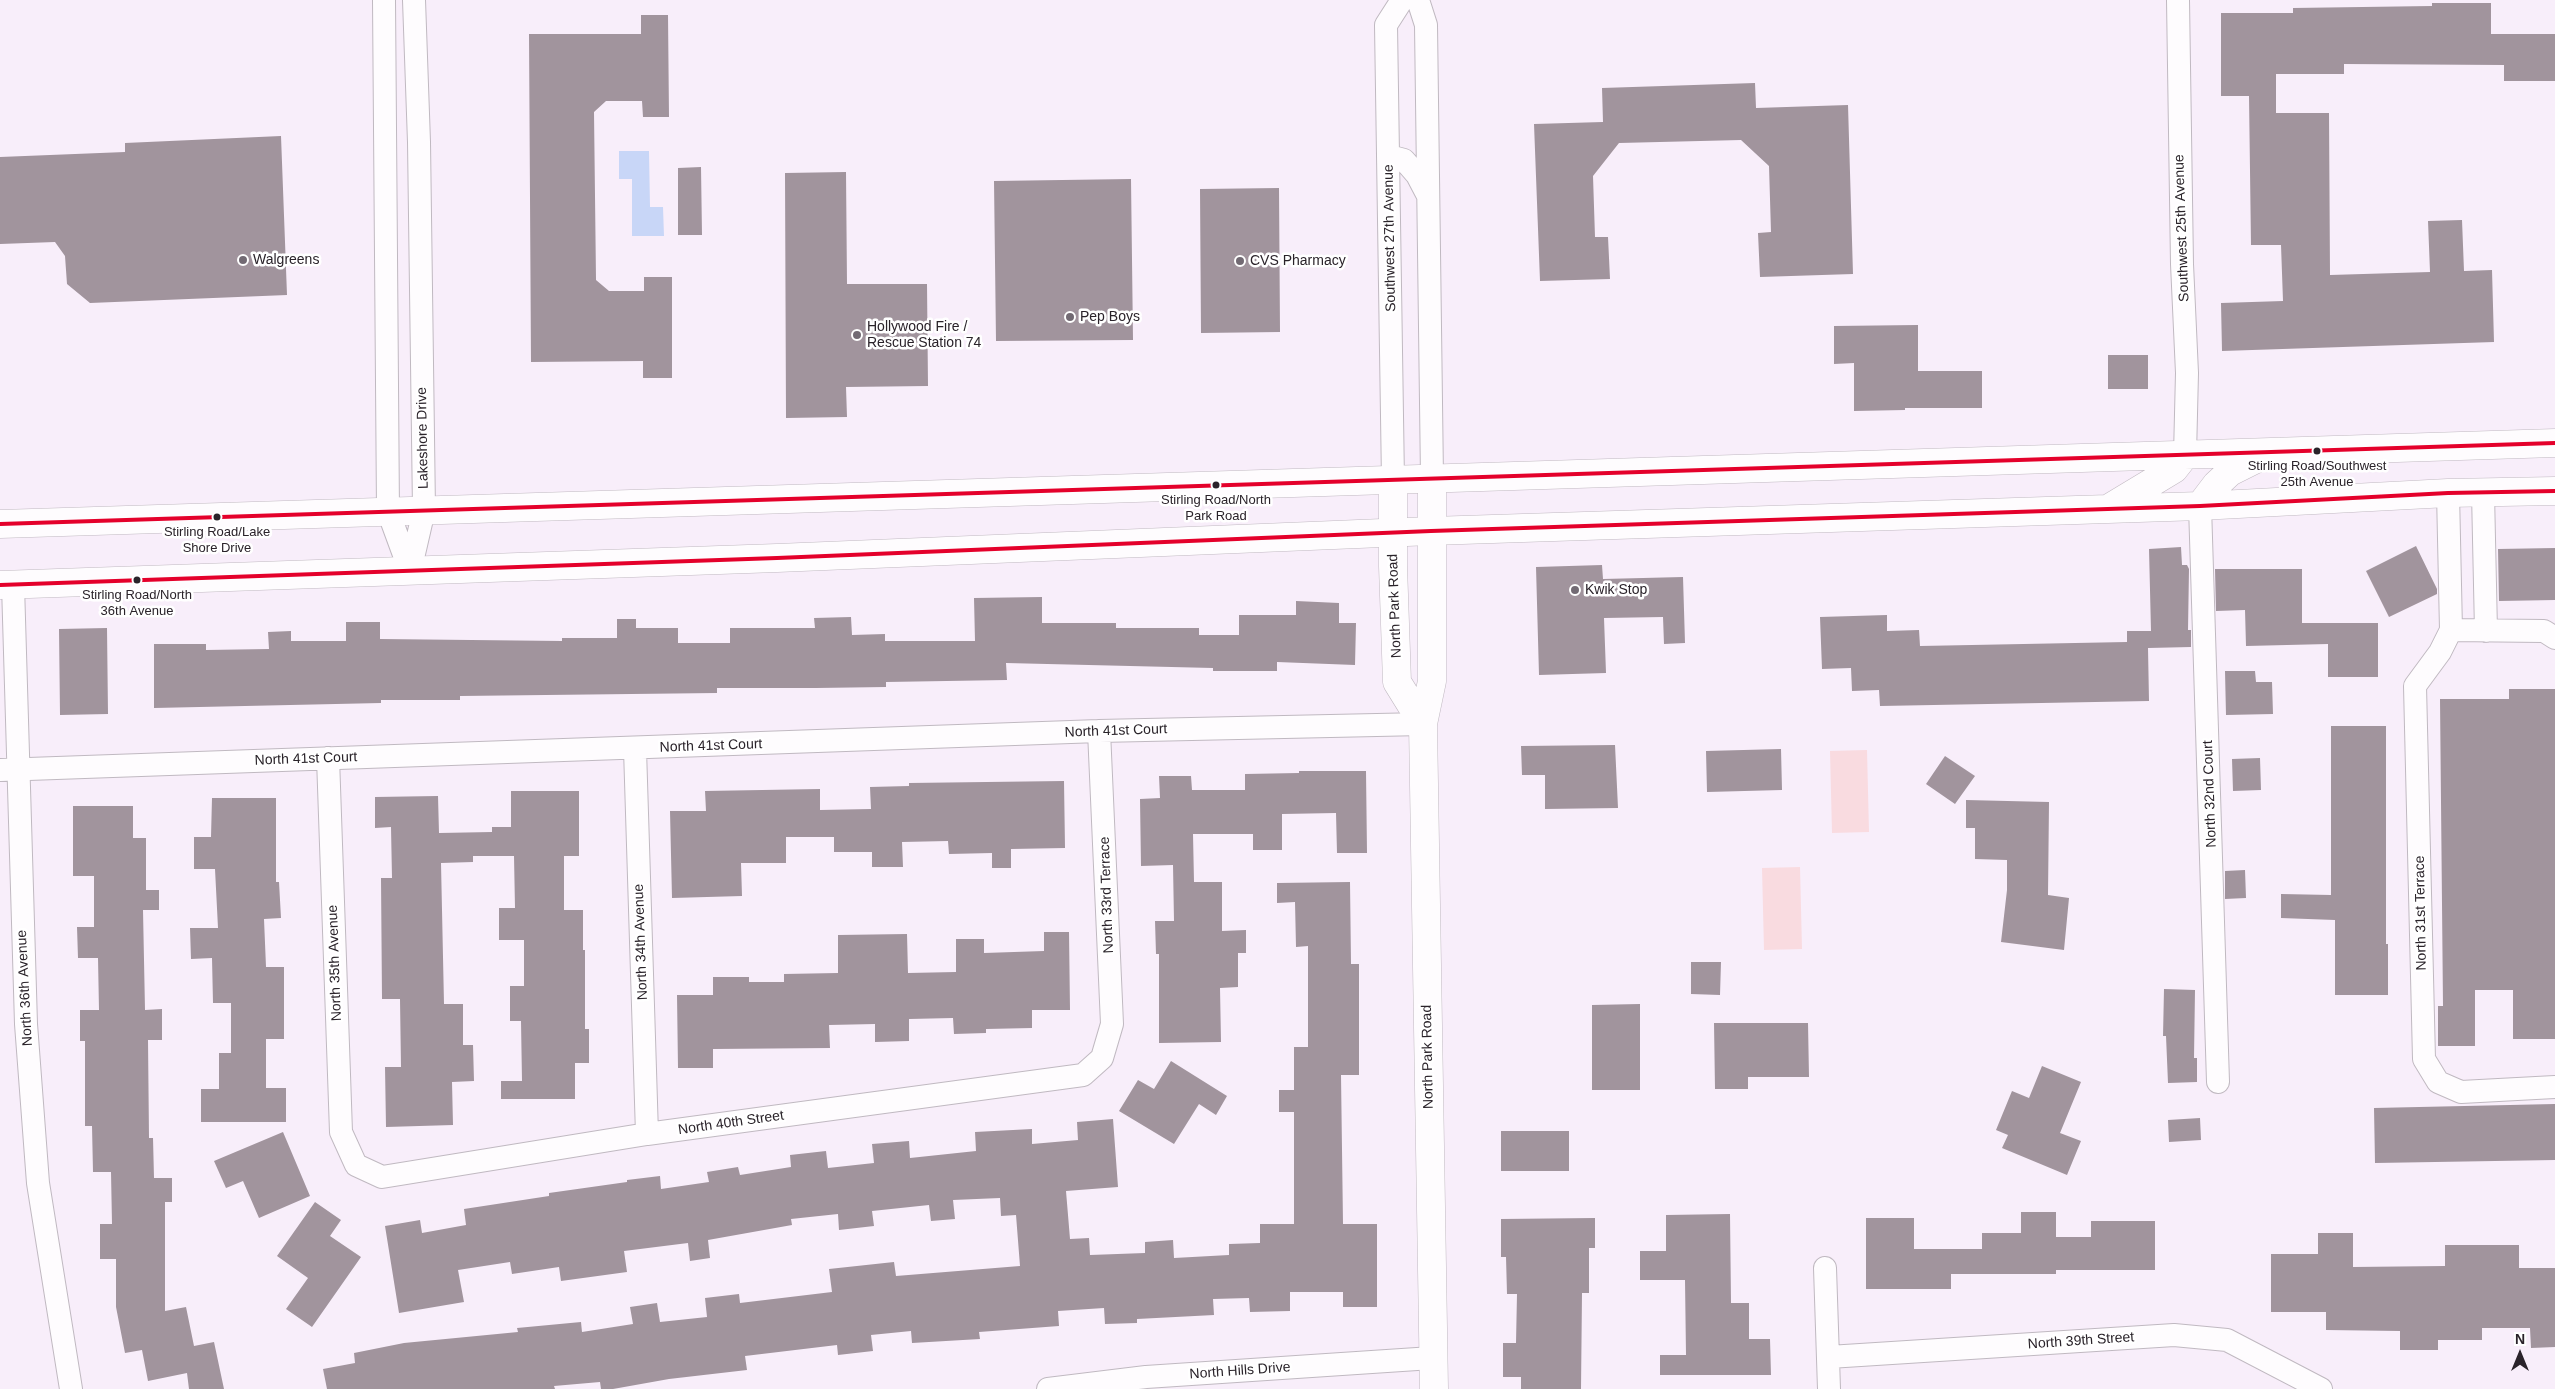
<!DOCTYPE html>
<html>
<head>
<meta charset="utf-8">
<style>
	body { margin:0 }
	#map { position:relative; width:2555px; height:1389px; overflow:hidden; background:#f8eefa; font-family:Arial,sans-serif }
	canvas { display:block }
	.north { position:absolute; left:2495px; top:1329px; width:50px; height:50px; -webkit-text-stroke:4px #fff; paint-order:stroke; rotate:0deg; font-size:14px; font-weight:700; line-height:20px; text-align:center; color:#2a232a }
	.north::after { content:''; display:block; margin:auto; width:18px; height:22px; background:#2a232a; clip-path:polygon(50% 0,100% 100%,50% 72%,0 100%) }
</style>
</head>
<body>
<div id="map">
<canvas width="2555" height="1389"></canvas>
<div class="north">N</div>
</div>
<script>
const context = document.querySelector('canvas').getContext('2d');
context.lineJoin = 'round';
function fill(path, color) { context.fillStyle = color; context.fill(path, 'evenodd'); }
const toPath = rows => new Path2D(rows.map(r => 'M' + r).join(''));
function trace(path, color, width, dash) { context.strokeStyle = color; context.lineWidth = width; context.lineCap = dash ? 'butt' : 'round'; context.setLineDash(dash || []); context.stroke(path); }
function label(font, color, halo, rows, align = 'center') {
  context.font = font + ' Arial,sans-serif'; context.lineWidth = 5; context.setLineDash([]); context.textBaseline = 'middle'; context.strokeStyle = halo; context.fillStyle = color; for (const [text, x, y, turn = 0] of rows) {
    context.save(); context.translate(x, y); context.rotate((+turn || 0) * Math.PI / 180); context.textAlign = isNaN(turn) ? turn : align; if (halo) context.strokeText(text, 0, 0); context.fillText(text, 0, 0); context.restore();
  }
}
fill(toPath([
	[1867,750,1869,832,1832,833,1830,751],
	[1800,867,1802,949,1764,950,1762,868]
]), '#f9dbe0');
fill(toPath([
	[619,151,649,151,650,207,663,207,664,236,632,236,632,179,619,179]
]), '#c8d6f7');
fill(toPath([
	[2432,3,2491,3,2491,34,2555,34,2555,81,2504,81,2504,65,2344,64,2344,74,2276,74,2276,113,2329,113,2330,275,2430,272,2428,221,2462,220,2464,271,2492,270,2494,342,2222,351,2221,303,2283,301,2281,245,2251,245,2249,96,2221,96,2221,13,2293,13,2293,8,2432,6],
	[641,15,668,15,669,117,643,117,642,101,606,101,594,112,596,280,609,291,644,291,644,277,672,277,672,378,643,378,643,361,531,362,529,34,641,34],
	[1755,83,1756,108,1848,105,1853,274,1760,277,1758,233,1771,232,1769,166,1741,140,1619,143,1593,176,1595,237,1608,237,1610,279,1540,281,1534,124,1603,122,1602,88],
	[281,136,287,295,90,303,67,284,65,256,55,242,0,244,0,157,125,152,125,143],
	[701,167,702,235,678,235,678,168],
	[846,172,847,284,927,284,928,386,846,387,847,417,786,418,785,173],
	[1131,179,1133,340,996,341,994,181],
	[1279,188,1280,332,1201,333,1200,189],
	[1918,325,1918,371,1982,371,1982,408,1905,408,1905,410,1854,411,1854,363,1834,364,1834,326],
	[2108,355,2148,355,2148,389,2108,389],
	[2416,546,2437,589,2437,594,2389,617,2366,571],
	[2181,547,2182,565,2187,565,2189,569,2188,630,2191,630,2191,647,2148,648,2149,701,1880,706,1879,690,1852,691,1851,668,1822,669,1820,617,1887,615,1887,631,1919,630,1920,646,2127,642,2127,631,2151,631,2149,549],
	[2555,548,2555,600,2499,601,2498,549],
	[1602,565,1603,579,1683,577,1685,643,1664,644,1663,617,1604,618,1606,673,1539,675,1536,567],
	[2215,569,2302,569,2302,623,2378,623,2378,677,2328,677,2328,644,2246,646,2245,610,2216,611],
	[1042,597,1042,623,1116,623,1116,628,1199,628,1199,635,1239,635,1239,615,1296,615,1296,601,1339,603,1339,623,1356,623,1355,665,1277,662,1277,671,1213,671,1213,668,1006,663,1007,680,886,682,886,687,816,688,717,688,717,693,460,696,460,700,381,700,381,703,154,708,154,644,206,644,206,650,269,649,268,632,291,631,291,641,346,641,346,622,380,622,380,639,562,641,562,638,617,638,617,619,636,619,636,628,678,628,678,643,730,643,730,628,815,628,814,618,851,617,852,635,885,634,885,641,975,641,974,598],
	[107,628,108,714,60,715,59,629],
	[2225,671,2255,671,2256,682,2272,682,2273,714,2226,715],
	[2509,689,2555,689,2555,1039,2513,1039,2513,990,2475,990,2475,1046,2438,1046,2438,1006,2443,1006,2440,699,2509,699],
	[2331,726,2386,726,2386,944,2388,944,2388,995,2335,995,2335,920,2281,918,2281,894,2331,895],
	[1615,745,1618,808,1545,809,1545,775,1522,775,1521,746],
	[1781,749,1782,790,1707,792,1706,751],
	[1945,756,1975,776,1955,804,1926,784],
	[2260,758,2261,790,2233,791,2232,759],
	[1299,771,1366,771,1367,853,1337,853,1336,813,1282,814,1282,850,1253,850,1253,834,1193,834,1194,882,1222,882,1222,931,1246,930,1246,953,1238,953,1238,987,1220,988,1221,1042,1159,1043,1159,954,1156,954,1155,921,1174,921,1173,865,1141,866,1140,799,1160,798,1159,776,1191,776,1192,790,1245,790,1245,774,1299,773],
	[1064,781,1065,848,1011,849,1011,868,992,868,992,853,949,854,948,841,902,842,903,867,872,867,872,852,834,852,834,837,786,837,786,863,741,863,742,896,672,898,670,811,706,811,705,791,820,789,820,810,871,809,870,787,909,786,909,783],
	[511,791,579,791,579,856,564,856,564,910,583,910,583,950,585,950,585,1029,589,1029,589,1063,575,1063,575,1099,501,1099,501,1081,522,1081,521,1021,510,1021,510,986,524,986,524,940,499,940,499,908,515,908,514,856,473,856,473,862,441,863,444,1004,463,1004,463,1045,473,1045,474,1081,452,1082,453,1125,386,1127,385,1067,401,1067,400,999,382,999,381,878,392,878,391,827,375,828,375,797,438,796,439,833,492,832,492,827,511,827],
	[212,798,276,798,276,882,279,882,281,918,264,919,266,967,284,967,284,1039,266,1039,266,1088,286,1088,286,1122,201,1122,201,1089,219,1089,219,1053,231,1053,231,1003,213,1003,212,958,191,959,190,928,218,928,215,869,194,869,194,837,211,837],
	[1966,800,2049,802,2048,895,2069,898,2064,950,2001,942,2007,890,2007,860,1975,859,1975,828,1966,828],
	[73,806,133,806,133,838,146,838,146,890,159,890,159,910,143,910,145,1010,162,1009,162,1040,148,1040,149,1138,153,1138,154,1178,172,1178,172,1202,165,1202,165,1311,186,1307,194,1346,214,1342,224,1389,189,1389,187,1373,148,1381,142,1350,125,1353,116,1307,116,1259,100,1259,100,1224,112,1224,111,1172,93,1172,92,1126,85,1126,85,1041,80,1041,80,1010,99,1010,98,958,78,958,77,927,94,927,94,876,73,876],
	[2245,870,2246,898,2225,899,2225,871],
	[1350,882,1351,964,1359,964,1359,1075,1341,1075,1343,1224,1377,1224,1377,1307,1343,1307,1343,1292,1290,1292,1290,1311,1250,1312,1249,1298,1213,1299,1214,1315,1137,1319,1137,1323,1105,1324,1104,1308,1058,1311,1059,1326,979,1332,980,1339,912,1343,911,1331,871,1335,873,1351,838,1355,837,1345,745,1356,747,1370,669,1379,613,1389,601,1389,600,1382,554,1386,555,1389,327,1389,323,1369,355,1363,354,1353,404,1343,518,1332,517,1328,581,1322,582,1332,633,1324,630,1307,657,1303,660,1322,707,1317,705,1298,739,1294,740,1303,832,1292,829,1269,894,1262,896,1276,1020,1266,1016,1215,1001,1216,1000,1198,953,1200,955,1219,931,1221,929,1205,872,1211,874,1226,839,1230,838,1214,791,1219,792,1225,708,1240,710,1258,690,1261,688,1243,624,1251,627,1272,561,1281,559,1267,512,1274,510,1262,458,1270,464,1302,399,1313,385,1226,420,1220,422,1233,466,1225,464,1209,549,1196,549,1193,627,1182,627,1180,660,1176,661,1189,709,1182,707,1172,738,1167,740,1175,791,1167,790,1155,826,1151,828,1168,874,1163,872,1144,909,1141,910,1158,976,1151,975,1132,1032,1129,1032,1144,1078,1140,1077,1122,1113,1119,1118,1187,1066,1191,1070,1239,1089,1238,1090,1255,1145,1253,1145,1242,1173,1240,1174,1258,1229,1255,1229,1244,1260,1243,1260,1224,1294,1224,1294,1112,1279,1112,1279,1090,1294,1090,1294,1047,1308,1047,1308,946,1296,947,1295,902,1277,903,1277,883],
	[1044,932,1069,932,1070,1010,1032,1010,1032,1028,986,1029,986,1033,954,1034,953,1018,909,1019,909,1041,875,1042,875,1024,829,1025,830,1048,713,1049,713,1068,678,1068,677,995,713,995,713,977,749,977,749,982,784,982,784,974,838,973,838,935,907,934,908,973,956,972,956,939,984,939,984,953,1044,951],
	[1691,962,1721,962,1720,995,1691,994],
	[2164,989,2195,990,2194,1058,2197,1058,2197,1082,2168,1083,2166,1036,2163,1036],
	[1640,1004,1640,1090,1592,1090,1592,1005],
	[1714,1023,1808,1023,1809,1077,1748,1077,1748,1089,1715,1089],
	[1171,1061,1227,1096,1216,1115,1199,1104,1174,1144,1119,1111,1138,1080,1154,1089],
	[2042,1066,2081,1082,2060,1133,2081,1141,2067,1175,2002,1148,2008,1135,1996,1130,2012,1091,2029,1098],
	[2555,1104,2555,1160,2375,1163,2374,1108],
	[2200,1118,2201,1140,2169,1142,2168,1120],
	[1501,1131,1569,1131,1569,1171,1501,1171],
	[283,1132,310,1196,259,1218,243,1181,226,1188,214,1161],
	[315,1202,341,1220,330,1236,361,1257,312,1327,286,1309,308,1278,277,1256],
	[2021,1212,2056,1212,2056,1237,2091,1237,2091,1221,2155,1221,2155,1270,2056,1270,2056,1274,1951,1274,1951,1289,1866,1289,1866,1218,1914,1218,1914,1249,1982,1249,1982,1233,2021,1233],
	[1730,1214,1731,1303,1749,1303,1749,1339,1770,1339,1771,1375,1660,1375,1660,1355,1686,1355,1685,1280,1640,1280,1640,1251,1666,1251,1666,1215],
	[1595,1218,1595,1248,1589,1248,1589,1293,1582,1293,1581,1389,1521,1389,1521,1377,1503,1377,1503,1343,1516,1343,1517,1294,1507,1294,1506,1257,1501,1257,1501,1219],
	[2318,1233,2353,1233,2353,1267,2445,1266,2445,1245,2519,1245,2519,1268,2555,1268,2555,1347,2531,1348,2530,1328,2482,1328,2482,1340,2438,1340,2438,1350,2400,1350,2400,1331,2326,1330,2326,1312,2271,1312,2271,1254,2318,1254]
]), '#a1949d');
const street = toPath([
	[384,0,388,511,410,571],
	[1418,0,1426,25,1432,478],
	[2178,0,2182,264,2187,373,2185,455],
	[1389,156,1404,160,1417,175,1428,196],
	[1393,481,1386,25,1402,0],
	[2448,493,2451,630,2440,652,2415,686,2424,1059,2438,1082,2461,1092,2555,1087],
	[2483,493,2486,631],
	[2200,506,2218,1082],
	[410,571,424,510,419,142,414,0],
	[13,585,26,1024,38,1183,71,1389],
	[2451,630,2544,631,2555,638],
	[635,749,647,1134],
	[328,758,341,1132,356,1165,382,1177,647,1134,1083,1075,1102,1058,1112,1024,1099,731],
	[0,770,1099,731,1423,724],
	[1825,1268,1829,1389],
	[1829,1357,2174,1335,2227,1340,2321,1389],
	[1048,1389,1146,1377,1432,1358]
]);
const secondary = toPath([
	[1432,478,1432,681,1423,724,1434,1389],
	[1393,481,1393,566,1397,682,1423,724]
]);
const primary = toPath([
	[2200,506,2216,485,2230,472,2262,456],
	[2111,507,2174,469,2185,455],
	[0,524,2555,443],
	[0,585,777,558,1431,531,2200,506,2448,493,2555,491]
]);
trace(street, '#c0b9c1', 24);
trace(secondary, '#c0b9c1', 29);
trace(primary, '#c0b9c1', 29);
trace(street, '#fefcfe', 22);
trace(secondary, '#fefcfe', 28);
trace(primary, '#fefcfe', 28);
trace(toPath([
	[0,524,2555,443],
	[0,585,777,558,1431,531,2200,506,2448,493,2555,491]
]), '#e4002b', 4);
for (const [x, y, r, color] of [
	[243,260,5,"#726a73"],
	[1240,261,5,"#726a73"],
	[1070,317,5,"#726a73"],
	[857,335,5,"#726a73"],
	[2317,451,4.5,"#2a232a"],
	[1216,485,4.5,"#2a232a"],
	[217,517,4.5,"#2a232a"],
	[137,580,4.5,"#2a232a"],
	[1575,590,5,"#726a73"]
]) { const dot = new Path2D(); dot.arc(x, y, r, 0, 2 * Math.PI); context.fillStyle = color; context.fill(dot); trace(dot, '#fff', 2); }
label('13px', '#2a232a', '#fff', [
	["Stirling Road/Southwest",2317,466],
	["25th Avenue",2317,482],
	["Stirling Road/North",1216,500],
	["Park Road",1216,516],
	["Stirling Road/Lake",217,532],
	["Shore Drive",217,548],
	["Stirling Road/North",137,595],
	["36th Avenue",137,611]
]);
label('14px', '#2a232a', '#fff', [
	["Southwest 25th Avenue",2182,228,-92],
	["Southwest 27th Avenue",1390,238,-91],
	["Lakeshore Drive",423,438,-91],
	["North Park Road",1395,606,-92],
	["North 41st Court",1116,731,-2],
	["North 41st Court",711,746,-2],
	["North 41st Court",306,759,-2],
	["North 32nd Court",2210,794,-92],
	["North 33rd Terrace",1107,895,-92],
	["North 31st Terrace",2421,913,-91],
	["North 34th Avenue",641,942,-92],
	["North 35th Avenue",335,963,-92],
	["North 36th Avenue",25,988,-93],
	["North Park Road",1428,1057,-91],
	["North 40th Street",731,1123,-8],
	["North 39th Street",2081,1341,-4],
	["North Hills Drive",1240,1371,-4]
]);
label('14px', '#2a232a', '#fff', [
	["Walgreens",253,260],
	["CVS Pharmacy",1250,261],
	["Pep Boys",1080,317],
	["Hollywood Fire /",867,327],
	["Rescue Station 74",867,343],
	["Kwik Stop",1585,590]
], 'left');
</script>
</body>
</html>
